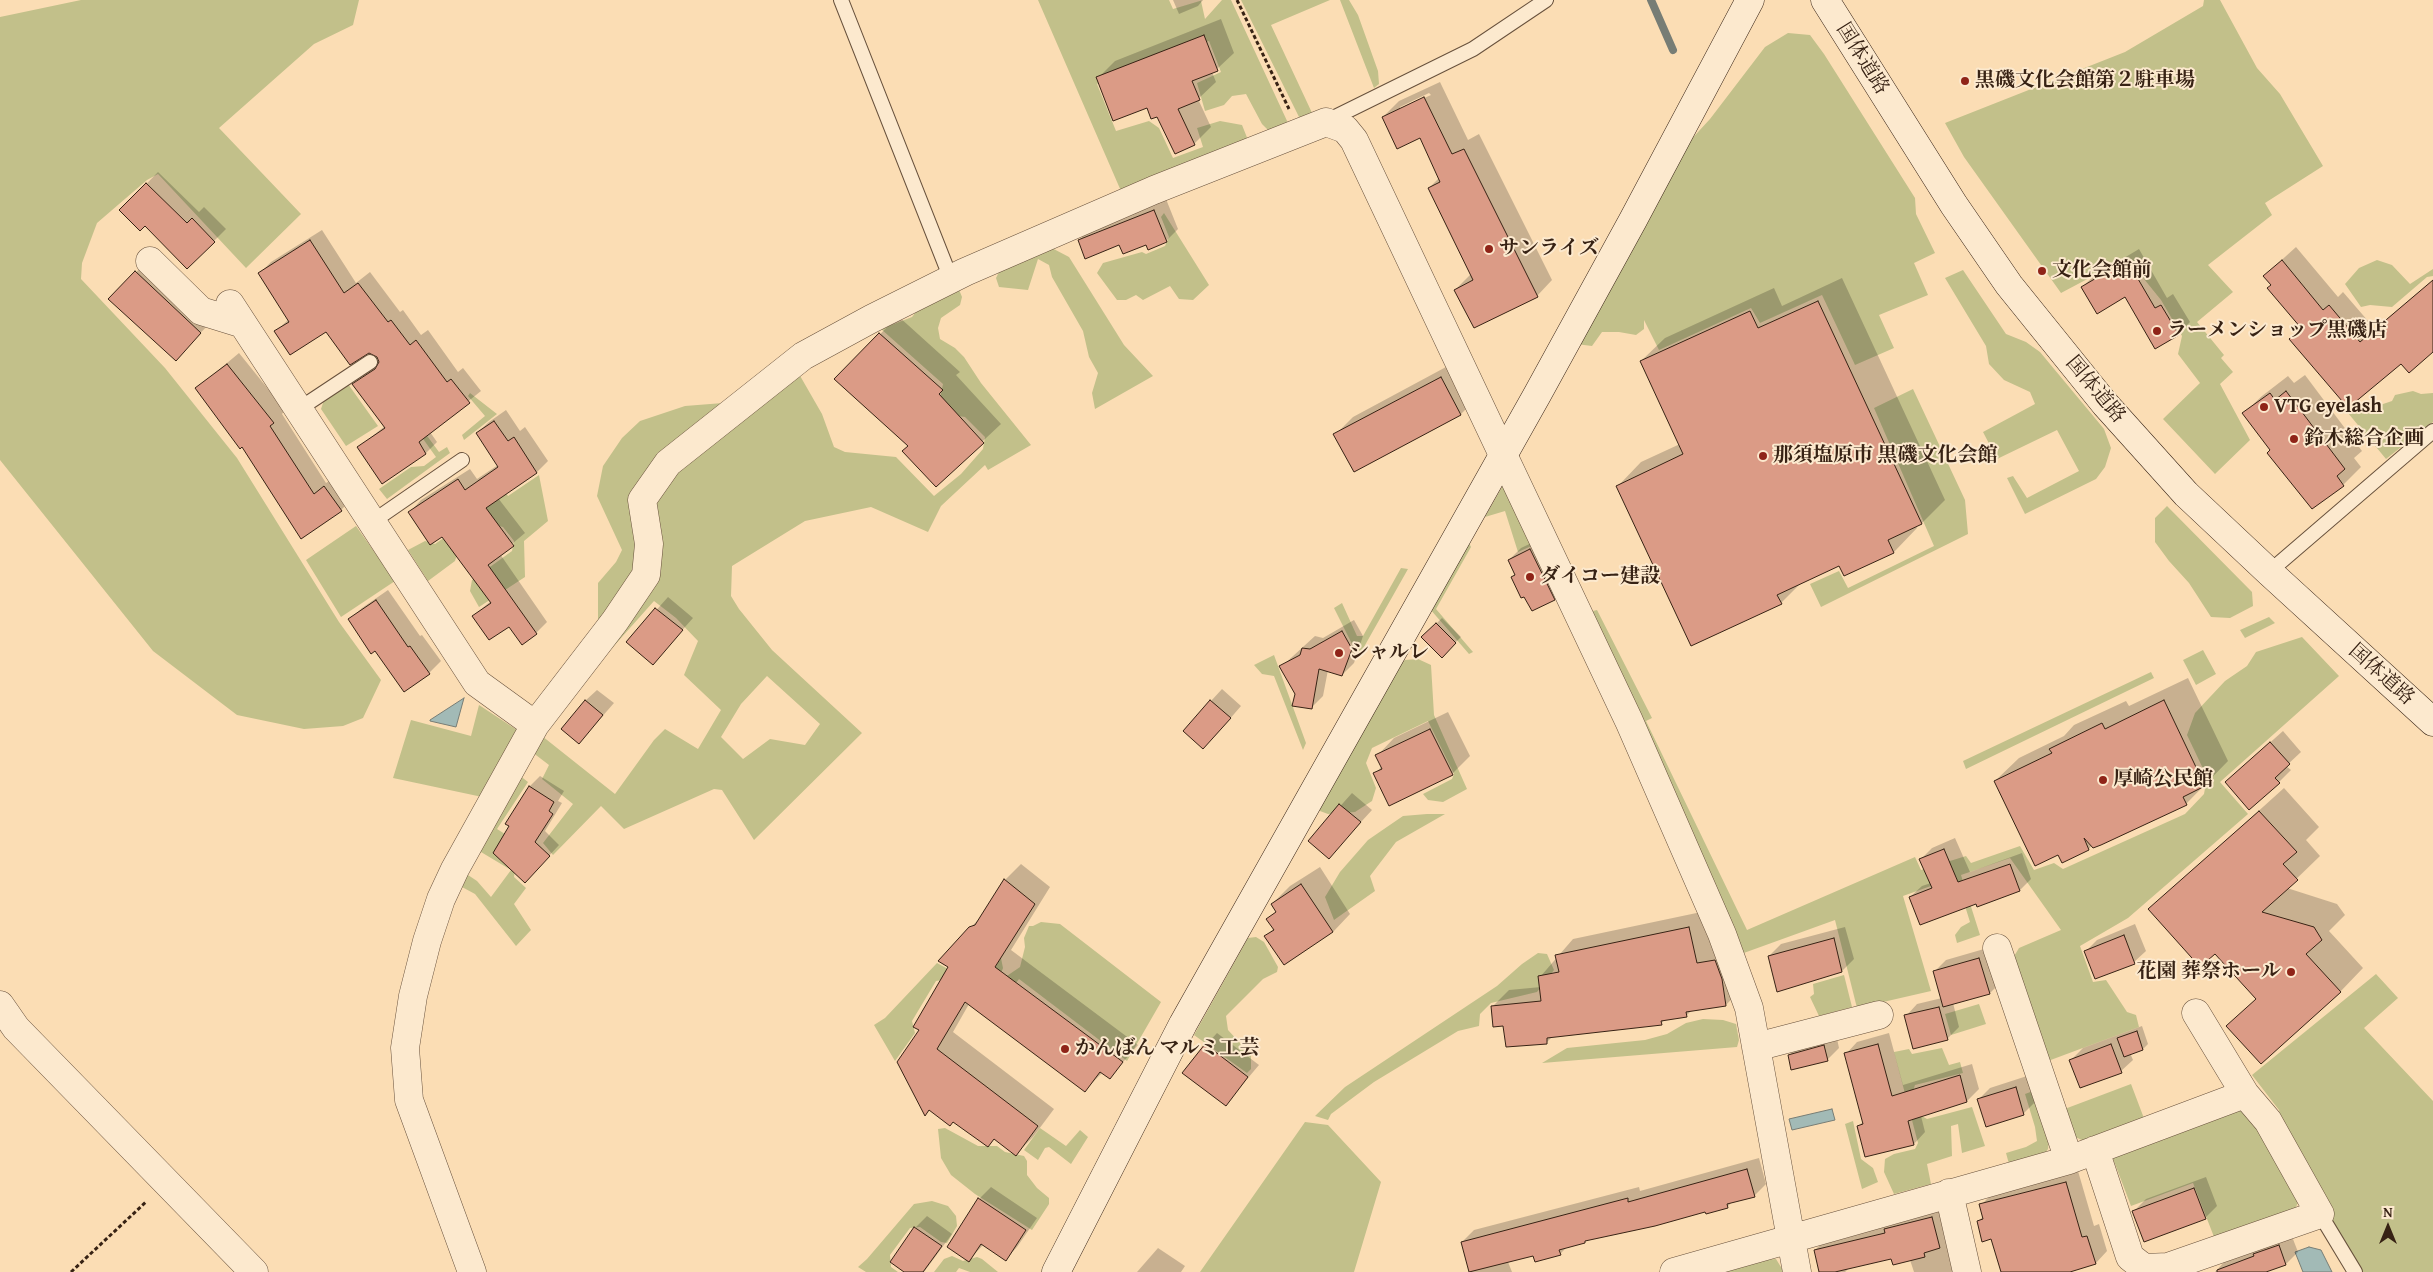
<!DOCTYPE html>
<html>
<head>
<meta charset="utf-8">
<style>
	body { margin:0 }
	#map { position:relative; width:2433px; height:1272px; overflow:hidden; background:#fbddb4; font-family:"Gentium Book Plus",serif }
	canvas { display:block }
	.north { position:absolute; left:2363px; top:1202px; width:50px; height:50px; -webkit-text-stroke:4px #fce9ce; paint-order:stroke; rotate:0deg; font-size:14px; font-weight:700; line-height:20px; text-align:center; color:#372214 }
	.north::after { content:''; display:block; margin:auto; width:18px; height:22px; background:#372214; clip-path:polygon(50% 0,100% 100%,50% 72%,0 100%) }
</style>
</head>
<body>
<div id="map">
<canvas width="2433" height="1272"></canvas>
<div class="north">N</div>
</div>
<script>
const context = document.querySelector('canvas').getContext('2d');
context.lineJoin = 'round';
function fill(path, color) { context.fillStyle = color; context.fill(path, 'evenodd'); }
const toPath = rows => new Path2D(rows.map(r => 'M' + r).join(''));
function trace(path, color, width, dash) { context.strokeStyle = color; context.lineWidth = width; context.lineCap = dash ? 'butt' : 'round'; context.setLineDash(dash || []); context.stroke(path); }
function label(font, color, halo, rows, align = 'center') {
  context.font = font + ' "Gentium Book Plus","Noto Serif JP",serif'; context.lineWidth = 4; context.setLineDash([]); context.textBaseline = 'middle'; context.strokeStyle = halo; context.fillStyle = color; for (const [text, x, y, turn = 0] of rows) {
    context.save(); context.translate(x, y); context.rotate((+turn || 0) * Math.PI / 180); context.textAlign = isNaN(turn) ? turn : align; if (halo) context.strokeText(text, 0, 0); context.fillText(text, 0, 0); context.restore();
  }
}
fill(toPath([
	[81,0,359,0,353,25,314,44,219,128,301,214,246,268,158,174,147,180,97,223,82,263,81,279,165,368,237,458,339,622,381,680,363,718,343,726,304,729,237,715,153,651,0,460,0,17],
	[1038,0,1169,0,1173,9,1203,0,1201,1,1205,19,1222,0,1231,0,1288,123,1270,132,1262,124,1246,94,1232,96,1224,105,1205,111,1197,83,1221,72,1209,41,1097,84,1116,131,1149,121,1159,128,1173,158,1203,147,1197,128,1220,121,1242,125,1248,140,1121,191],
	[1241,0,1330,0,1271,25,1313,115,1301,121],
	[1340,0,1349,0,1358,15,1378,71,1379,84,1374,88],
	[2204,0,2220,0,2257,68,2280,94,2323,166,2265,203,2272,215,2208,265,2233,292,2197,322,2224,355,2221,358,2233,372,2220,384,2250,440,2215,474,2163,419,2200,383,2178,354,2182,336,2161,300,2127,258,2061,293,1964,157,1945,123,2125,52,2203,6],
	[1788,33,1810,35,1824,54,1915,198,1916,214,1935,253,1914,263,1928,295,1879,315,1894,348,1855,365,1822,295,1760,323,1751,308,1659,350,1644,320,1644,329,1636,335,1619,332,1602,332,1592,346,1576,344,1687,144,1710,119,1765,47],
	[1164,213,1209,285,1193,300,1179,299,1170,286,1143,300,1136,295,1126,300,1117,300,1097,273,1103,263,1142,252,1146,254,1165,246,1169,237,1161,217],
	[1048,246,1069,257,1124,345,1153,376,1095,409,1092,393,1098,373,1089,357,1083,331,1052,277,1049,265,1038,259,1028,290,999,287,996,278,1001,268],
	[2377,260,2392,265,2410,284,2433,269,2433,276,2427,277,2392,307,2370,305,2361,307,2345,284,2359,268],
	[1963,270,2006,334,2026,342,2040,352,2104,429,2111,448,2105,467,2096,479,2025,514,2007,478,2013,476,2027,498,2079,471,2057,430,1997,459,1983,432,2035,404,2030,392,2004,380,1989,364,1986,346,1945,278],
	[958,287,962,297,960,305,941,318,938,328,940,339,955,348,964,357,981,383,1031,445,988,470,985,465,941,506,928,532,871,507,805,521,732,566,731,596,739,609,772,650,862,733,754,840,722,790,714,789,624,829,601,806,553,855,543,843,573,804,542,779,549,765,532,752,542,736,615,794,654,740,665,729,698,749,721,710,684,675,698,641,676,618,654,601,613,647,598,630,598,583,616,562,622,550,597,496,603,466,622,438,640,421,685,406,723,403,799,374,822,414,834,447,845,452,896,457,934,496,961,474,983,449,985,437,965,417,958,416,940,398,943,384,881,329,912,317,921,305],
	[767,676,820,724,805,745,770,739,743,759,721,737,741,704],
	[348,384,378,426,346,446,321,409,324,400],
	[1913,389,1965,500,1968,534,1821,607,1810,584,1839,571,1848,588,1934,546,1874,408],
	[2413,391,2421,394,2433,393,2433,422,2386,459,2348,413,2377,406,2392,401,2395,395],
	[470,393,497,414,464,440,462,435,485,416,468,396],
	[414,418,439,452,447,447,450,453,387,499,379,489,411,467,424,466,436,457,411,422],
	[539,475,548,521,524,541,525,577,479,607,470,591,472,580,512,551,514,541,503,527,494,525,458,551,455,561,428,581,408,550,425,541,435,544,482,511,494,476,508,496],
	[1506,480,1536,544,1518,552,1505,511,1485,517],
	[2167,506,2252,592,2253,606,2230,618,2211,617,2189,583,2169,561,2155,542,2155,518],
	[356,526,395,581,341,617,306,560],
	[1468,541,1471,547,1436,609,1473,652,1469,654,1430,609],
	[1401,568,1408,569,1360,654,1356,652,1334,608,1342,603,1357,636,1363,636],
	[1597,610,1652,718,1646,721,1747,930,1915,857,1921,870,1966,856,1971,863,2020,846,2034,870,2054,863,2063,869,2185,814,2204,794,2207,777,2187,735,2195,713,2225,681,2247,666,2256,652,2302,637,2339,676,2220,782,2248,814,2128,918,2080,946,2093,982,2106,980,2127,1012,2136,1015,2139,1027,2048,1061,2013,958,2019,948,2061,930,2010,858,1961,875,1980,935,1957,943,1955,935,1961,927,1970,922,1956,877,1903,896,1931,991,1857,1008,1835,920,1741,954,1589,612],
	[2269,617,2275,623,2245,638,2240,630],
	[2203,650,2216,674,2196,685,2183,660],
	[1274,655,1306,743,1303,750,1274,676,1262,674,1254,665],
	[1418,659,1431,665,1434,715,1467,789,1443,802,1428,800,1423,794,1452,779,1454,774,1428,721,1372,748,1366,763,1376,788,1372,801,1355,812,1328,814,1320,811,1318,802,1394,669,1405,660],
	[2151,672,2154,678,1966,769,1963,761],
	[479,705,520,732,487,798,393,778,411,720,471,736],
	[519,775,528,782,497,829,532,851,515,870,514,877,526,888,514,904,531,930,516,946,475,894,462,887,465,873,477,881,491,897,511,870,476,849],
	[1427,814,1445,814,1396,842,1370,876,1375,891,1334,920,1325,897,1340,872,1368,840,1384,829,1403,816],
	[1041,922,1060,924,1161,1002,1127,1061,1019,979,992,1015,948,979,936,981,912,1021,915,1033,895,1061,874,1025,885,1018,937,963,948,969,992,972,1001,958,1003,968,998,982,1020,967,1025,947,1024,938,1029,926,1033,926],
	[1256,937,1264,942,1278,967,1277,972,1263,979,1226,1016,1228,1030,1251,1055,1251,1069,1247,1073,1194,1035,1248,938],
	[1538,953,1547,954,1554,970,1537,992,1491,1003,1480,1014,1479,1026,1458,1031,1374,1082,1331,1114,1328,1120,1315,1116,1345,1087,1497,986,1522,964],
	[2376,974,2398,998,2364,1028,2433,1101,2433,1272,2361,1272,2315,1196,2283,1131,2279,1110,2252,1075],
	[1844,975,1852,1007,1819,1016,1810,997,1814,994,1813,984],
	[1979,1004,1986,1024,1951,1035,1945,1014],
	[1703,1019,1723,1020,1736,1024,1739,1040,1737,1047,1542,1063,1567,1048,1645,1040,1667,1034,1686,1023],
	[1942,1048,1949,1065,1960,1062,1963,1073,1915,1085,1913,1091,1920,1115,1927,1119,1972,1107,1985,1146,1962,1153,1958,1124,1951,1126,1952,1156,1927,1164,1931,1184,1894,1194,1884,1172,1885,1159,1894,1154,1915,1149,1918,1143,1894,1052,1909,1049,1912,1054],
	[2131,1084,2145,1121,2086,1142,2069,1134,2062,1110],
	[2033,1091,2049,1139,2048,1149,2043,1156,2009,1164,2006,1153,2026,1147,2037,1141,2035,1127,2025,1094],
	[2239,1107,2251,1110,2301,1195,2294,1212,2216,1242,2193,1183,2131,1206,2112,1156],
	[1853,1121,1861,1159,1873,1168,1878,1182,1862,1189,1845,1124],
	[1305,1122,1328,1125,1381,1182,1354,1272,1200,1272],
	[945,1128,978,1146,997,1146,1005,1152,1024,1156,1027,1161,1027,1175,1037,1188,1049,1198,1049,1204,1032,1230,975,1194,951,1175,941,1158,938,1129],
	[1040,1128,1066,1146,1080,1130,1088,1137,1071,1164,1049,1147,1045,1148,1038,1160,1024,1150],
	[932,1201,948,1206,956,1216,957,1226,947,1243,941,1242,920,1227,910,1228,890,1255,891,1267,898,1272,866,1272,858,1267,867,1259,914,1204],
	[952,1256,963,1261,977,1257,982,1259,998,1272,970,1272,959,1268,956,1272,934,1272,944,1259],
	[1776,1259,1784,1272,1721,1272,1762,1260]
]), '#c2c08a');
const water = toPath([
	[464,698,456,727,430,721,430,720,464,698],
	[1832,1109,1835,1120,1792,1130,1789,1119,1832,1109],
	[2309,1247,2321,1250,2332,1272,2303,1272,2295,1252,2309,1247]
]);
fill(water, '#a2bab6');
trace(water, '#777d75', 1);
fill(toPath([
	[1173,0,1203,0,1198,6,1179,14],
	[1221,19,1234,53,1217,69,1212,72,1216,82,1198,99,1211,127,1194,144,1147,106,1098,78,1115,61],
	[1440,82,1468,140,1479,134,1552,280,1537,296,1455,290,1471,274,1429,188,1440,177,1420,137,1383,117,1399,101],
	[1429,93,1431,95,1400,109,1400,107],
	[158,172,199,212,204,207,226,229,187,268,145,224,121,210],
	[1166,199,1178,229,1166,241,1120,244,1079,240,1091,229],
	[322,230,356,283,370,272,400,312,403,310,421,335,428,330,458,372,463,368,481,391,430,432,437,442,426,453,383,482,359,447,385,426,354,384,380,361,375,353,365,353,326,330,276,331,289,319,260,273,271,262],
	[2296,247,2338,297,2343,292,2375,329,2433,280,2433,351,2401,362,2302,327,2264,276],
	[2139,249,2167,298,2173,294,2190,322,2178,334,2125,296,2082,287,2094,276],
	[148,260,212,321,187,347,110,299],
	[1842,278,1945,500,1922,523,1916,526,1917,528,1894,552,1844,575,1840,565,1801,583,1781,603,1618,486,1641,462,1680,444,1641,361,1665,338,1774,288,1782,306],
	[898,316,960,372,956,375,1001,424,936,485,910,446,836,379],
	[239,353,285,410,282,414,326,483,337,476,353,498,341,510,302,537,243,445,197,388],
	[1459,360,1479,396,1461,414,1354,471,1335,435,1353,417],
	[2305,375,2362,451,2354,458,2361,467,2343,485,2312,508,2244,413,2262,396,2288,376,2294,383],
	[506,410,520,431,525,427,548,461,537,472,498,498,525,533,500,554,547,622,536,633,473,616,491,601,443,535,410,512,421,500,470,469,477,479,498,465,477,433,489,422],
	[1542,538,1566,587,1554,599,1512,577,1516,573,1509,560,1521,548],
	[388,590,420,636,422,635,441,661,429,673,404,691,375,650,350,619,362,608],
	[668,597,693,618,653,663,628,642],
	[1442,618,1461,637,1442,656,1423,637],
	[1354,620,1363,636,1354,663,1342,675,1328,670,1323,696,1311,708,1296,693,1281,667,1315,636,1323,638],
	[2188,678,2228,761,2186,804,2092,845,2089,849,2058,853,1995,781,2019,758,2064,736,2074,725,2126,701,2129,706],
	[1222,689,1241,706,1215,736,1211,701],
	[597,690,614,703,579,743,585,701],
	[1448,712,1470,756,1452,774,1375,774,1382,766,1377,756,1394,738],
	[2283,731,2301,752,2286,766,2291,770,2279,782,2238,771],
	[540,776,564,791,558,801,562,803,545,831,559,845,535,871,511,826,530,786],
	[2284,788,2319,827,2306,840,2320,856,2287,888,2337,904,2345,915,2329,931,2363,968,2340,992,2228,1026,2257,998,2215,952,2150,909],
	[1352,793,1372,810,1329,857,1310,840],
	[1955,838,1970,872,2022,853,2031,879,2020,890,1978,906,1976,902,1910,897,1922,886,1931,883,1921,859,1932,848],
	[1021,864,1050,887,1011,950,1138,1045,1110,1077,1103,1072,1085,1090,969,1004,953,1032,1054,1109,1033,1137,1016,1154,995,1138,988,1146,954,1121,930,1110,926,1114,921,1030,970,928,982,916,1005,880],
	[1320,867,1350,914,1333,932,1266,936,1274,928,1268,919,1277,911,1272,904,1290,886],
	[1706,911,1742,988,1726,1005,1692,1010,1686,1016,1665,1019,1661,1024,1553,1036,1547,1042,1504,1025,1492,1007,1509,990,1541,987,1540,977,1573,939],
	[2135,924,2146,951,2134,962,2085,952,2097,940],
	[1845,927,1854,959,1842,971,1769,956,1781,944],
	[1991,947,2002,981,1990,993,1953,1003,1959,1027,1947,1039,1906,1016,1917,1004,1942,998,1934,972,1946,960],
	[2142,1026,2148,1044,2143,1049,2130,1053,2133,1060,2121,1071,2071,1060,2083,1048],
	[1217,1033,1259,1065,1226,1104,1206,1045],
	[1889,1033,1903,1085,1972,1064,1979,1089,1967,1101,1921,1116,1925,1132,1914,1144,1858,1126,1864,1121,1846,1054,1857,1042],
	[1836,1034,1839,1048,1827,1060,1789,1055,1801,1043],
	[2027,1076,2035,1102,2023,1114,1978,1100,1990,1088],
	[1759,1158,1766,1184,1754,1196,1733,1201,1727,1207,1706,1210,1587,1239,1567,1247,1560,1254,1534,1255,1508,1262,1512,1272,1470,1272,1462,1242,1474,1230,1639,1187,1640,1191],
	[2078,1171,2094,1226,2099,1224,2107,1251,2096,1263,2066,1272,2002,1272,1992,1238,1978,1221,1984,1216,1981,1205,1993,1193],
	[2206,1177,2217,1206,2205,1218,2134,1211,2146,1199],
	[991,1187,1037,1218,1017,1247,1006,1259,983,1245,969,1260,979,1199],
	[1944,1206,1961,1272,1914,1272,1910,1260,1892,1257,1850,1267,1845,1272,1820,1272,1815,1250,1827,1238],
	[927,1216,952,1234,924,1272,906,1272,915,1228],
	[2291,1234,2298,1252,2286,1264,2262,1272,2215,1272,2226,1260],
	[1158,1248,1185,1266,1181,1272,1137,1272]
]), '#0003');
trace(toPath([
	[1651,0,1673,50]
]), '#777d75', 8);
const building = toPath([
	[1204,35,1218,71,1192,81,1200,100,1178,109,1195,145,1175,154,1157,117,1151,119,1147,108,1113,121,1096,77,1204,35],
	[1424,97,1452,154,1464,149,1538,297,1474,328,1454,290,1473,280,1428,188,1440,182,1420,138,1397,149,1382,117,1424,97],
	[146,183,187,223,192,218,215,242,187,269,145,226,140,231,119,210,146,183],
	[1154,210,1167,242,1148,250,1146,245,1123,254,1119,245,1085,259,1078,240,1154,210],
	[310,240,344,293,358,283,388,322,391,320,410,345,416,340,447,382,451,379,470,403,419,442,426,454,382,484,357,447,385,428,352,384,375,369,379,362,377,357,369,353,350,365,326,332,290,355,274,331,289,322,258,273,310,240],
	[2127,260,2155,308,2161,305,2179,335,2155,349,2125,297,2097,314,2081,287,2127,260],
	[2282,260,2323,310,2329,305,2360,342,2433,280,2433,352,2409,373,2401,364,2348,408,2289,339,2301,328,2267,288,2271,285,2263,276,2282,260],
	[135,271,201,333,176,361,108,299,135,271],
	[1818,301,1922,524,1888,540,1894,553,1844,576,1839,566,1777,595,1782,604,1691,646,1616,486,1683,454,1640,361,1750,311,1758,328,1818,301],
	[879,333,943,390,939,394,984,443,936,487,902,451,908,446,834,379,879,333],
	[227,364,274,423,270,426,314,494,324,486,342,511,301,539,242,447,240,449,195,388,227,364],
	[1441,377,1461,415,1354,472,1333,434,1441,377],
	[2286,391,2345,469,2337,476,2344,486,2312,509,2267,453,2270,450,2242,413,2270,393,2275,400,2286,391],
	[494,421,508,441,514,437,537,473,486,508,514,546,488,565,537,634,522,645,509,627,489,640,472,616,491,603,442,537,430,545,408,512,458,479,465,490,498,467,476,433,494,421],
	[1530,549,1555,600,1532,611,1524,597,1521,598,1511,577,1515,575,1508,560,1530,549],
	[376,600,408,647,410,646,430,674,404,692,375,651,371,654,348,619,376,600],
	[655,608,683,630,653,665,626,642,655,608],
	[1436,623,1456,643,1442,658,1421,637,1436,623],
	[1342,631,1352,649,1342,676,1319,669,1312,709,1292,706,1295,694,1279,666,1300,655,1302,648,1310,649,1342,631],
	[585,700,603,715,579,744,561,729,585,700],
	[1210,700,1231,718,1203,749,1183,731,1210,700],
	[2164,700,2205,786,2183,797,2187,805,2101,845,2093,848,2084,838,2089,850,2062,863,2058,855,2035,866,1994,781,2052,753,2049,749,2102,723,2105,729,2164,700],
	[1430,729,1453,775,1389,806,1373,773,1382,769,1375,755,1430,729],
	[2270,742,2290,764,2275,778,2280,783,2249,810,2225,782,2270,742],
	[529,786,554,802,549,811,553,814,535,842,550,856,525,883,493,853,509,826,505,824,529,786],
	[1339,804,1361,822,1329,859,1308,841,1339,804],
	[2259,811,2297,852,2283,864,2298,880,2262,912,2314,927,2322,940,2306,954,2341,992,2261,1064,2226,1026,2256,999,2215,954,2200,967,2148,909,2259,811],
	[1944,849,1958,882,2010,864,2020,891,1977,907,1976,904,1920,925,1909,897,1932,888,1919,859,1944,849],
	[1004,879,1035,904,995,967,1123,1062,1110,1079,1100,1072,1085,1092,965,1002,937,1049,1038,1126,1016,1156,994,1139,988,1147,953,1122,950,1126,929,1110,925,1116,897,1062,919,1030,913,1027,948,967,938,961,969,927,975,925,1004,879],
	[1301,884,1333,932,1284,965,1264,936,1274,930,1266,919,1276,912,1271,904,1301,884],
	[1689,927,1697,963,1715,960,1722,979,1726,1006,1686,1012,1687,1017,1661,1021,1662,1025,1547,1038,1547,1044,1506,1047,1503,1026,1493,1027,1491,1006,1541,1001,1538,976,1559,972,1555,955,1689,927],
	[2124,935,2135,964,2095,979,2084,951,2124,935],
	[1834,938,1842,972,1777,992,1768,956,1834,938],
	[1979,958,1990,994,1943,1007,1933,971,1979,958],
	[1939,1007,1948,1040,1913,1049,1904,1015,1939,1007],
	[2137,1031,2143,1050,2124,1057,2117,1038,2137,1031],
	[1205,1044,1248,1077,1226,1106,1182,1073,1205,1044],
	[1878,1044,1892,1096,1960,1075,1967,1102,1908,1121,1914,1145,1865,1157,1857,1126,1863,1124,1844,1053,1878,1044],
	[2111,1044,2122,1073,2080,1088,2069,1060,2111,1044],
	[1824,1045,1828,1061,1791,1070,1788,1055,1824,1045],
	[2016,1087,2024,1115,1986,1127,1977,1099,2016,1087],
	[1747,1169,1755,1197,1727,1204,1728,1208,1706,1214,1705,1212,1655,1226,1585,1241,1585,1243,1559,1250,1561,1255,1535,1262,1533,1256,1469,1272,1461,1242,1628,1198,1628,1202,1747,1169],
	[2066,1182,2082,1237,2087,1236,2096,1264,2070,1272,2001,1272,1991,1239,1982,1242,1977,1221,1983,1219,1979,1204,2066,1182],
	[2194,1188,2206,1219,2144,1242,2132,1211,2194,1188],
	[978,1198,1026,1230,1006,1261,981,1244,969,1262,947,1247,978,1198],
	[1932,1217,1940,1248,1924,1253,1925,1257,1893,1265,1891,1259,1835,1272,1819,1272,1814,1250,1885,1233,1884,1229,1932,1217],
	[914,1227,942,1246,923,1272,904,1272,890,1262,914,1227],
	[2279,1245,2286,1265,2266,1272,2217,1272,2217,1270,2254,1256,2253,1254,2279,1245]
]);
fill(building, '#db9b86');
trace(building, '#372214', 1);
const lane = toPath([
	[841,0,951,279],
	[1327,121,1473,49,1546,0],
	[299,409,370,362],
	[372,522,462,460],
	[2269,572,2433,431],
	[2320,1214,2355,1272]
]);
const street = toPath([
	[150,261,201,311,243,324],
	[230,304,477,683,535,725],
	[1997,948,2069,1160],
	[0,1005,16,1028,254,1272],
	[1756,1047,1879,1015],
	[2095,1150,2130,1257,2144,1268,2168,1267,2320,1214,2268,1121,2245,1094],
	[1949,1193,1967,1272],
	[472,1272,409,1100,405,1048,413,996,427,941,441,899,455,869,535,725,615,621,646,575,649,544,642,500,668,463,803,356,871,319,965,272,1154,190,1326,122,1345,129,1354,140,1629,721,1722,934,1749,1008,1797,1272],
	[1674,1272,2069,1160,2245,1094,2196,1013]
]);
const secondary = toPath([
	[1825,0,1954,205,2009,285,2105,404,2186,494,2269,572,2433,722],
	[1056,1272,1183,1024,1537,395,1633,220,1750,0]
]);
trace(lane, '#68513c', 16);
trace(street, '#68513c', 29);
trace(secondary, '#372214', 29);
trace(toPath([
	[1237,0,1289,109],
	[71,1272,147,1201]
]), '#372214', 3, [4, 2.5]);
trace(lane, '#fce9ce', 14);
trace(street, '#fce9ce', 28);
trace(secondary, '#fce9ce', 28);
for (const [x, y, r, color] of [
	[1965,81,5,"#8f2418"],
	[1489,249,5,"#8f2418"],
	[2042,271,5,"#8f2418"],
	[2157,331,5,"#8f2418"],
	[2264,407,5,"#8f2418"],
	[2294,439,5,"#8f2418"],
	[1763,456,5,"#8f2418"],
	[1530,577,5,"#8f2418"],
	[1339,653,5,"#8f2418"],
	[2103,780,5,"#8f2418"],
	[2291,972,5,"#8f2418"],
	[1065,1049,5,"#8f2418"]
]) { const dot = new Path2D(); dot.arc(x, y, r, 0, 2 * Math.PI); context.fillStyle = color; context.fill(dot); trace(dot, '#fce9ce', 2); }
label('20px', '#372214', '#fce9ce', [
	["国体道路",1862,59,58],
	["国体道路",2095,390,50],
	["国体道路",2381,675,42]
]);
label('bold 20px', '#372214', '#fce9ce', [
	["黒磯文化会館第２駐車場",1975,81],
	["サンライズ",1499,249],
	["文化会館前",2052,271],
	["ラーメンショップ黒磯店",2167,331],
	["VTG eyelash",2274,407],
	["鈴木総合企画",2304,439],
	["那須塩原市 黒磯文化会館",1773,456],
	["ダイコー建設",1540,577],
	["シャルレ",1349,653],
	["厚崎公民館",2113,780],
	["花園 葬祭ホール",2281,972,"right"],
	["かんばん マルミ工芸",1075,1049]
], 'left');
</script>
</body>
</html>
